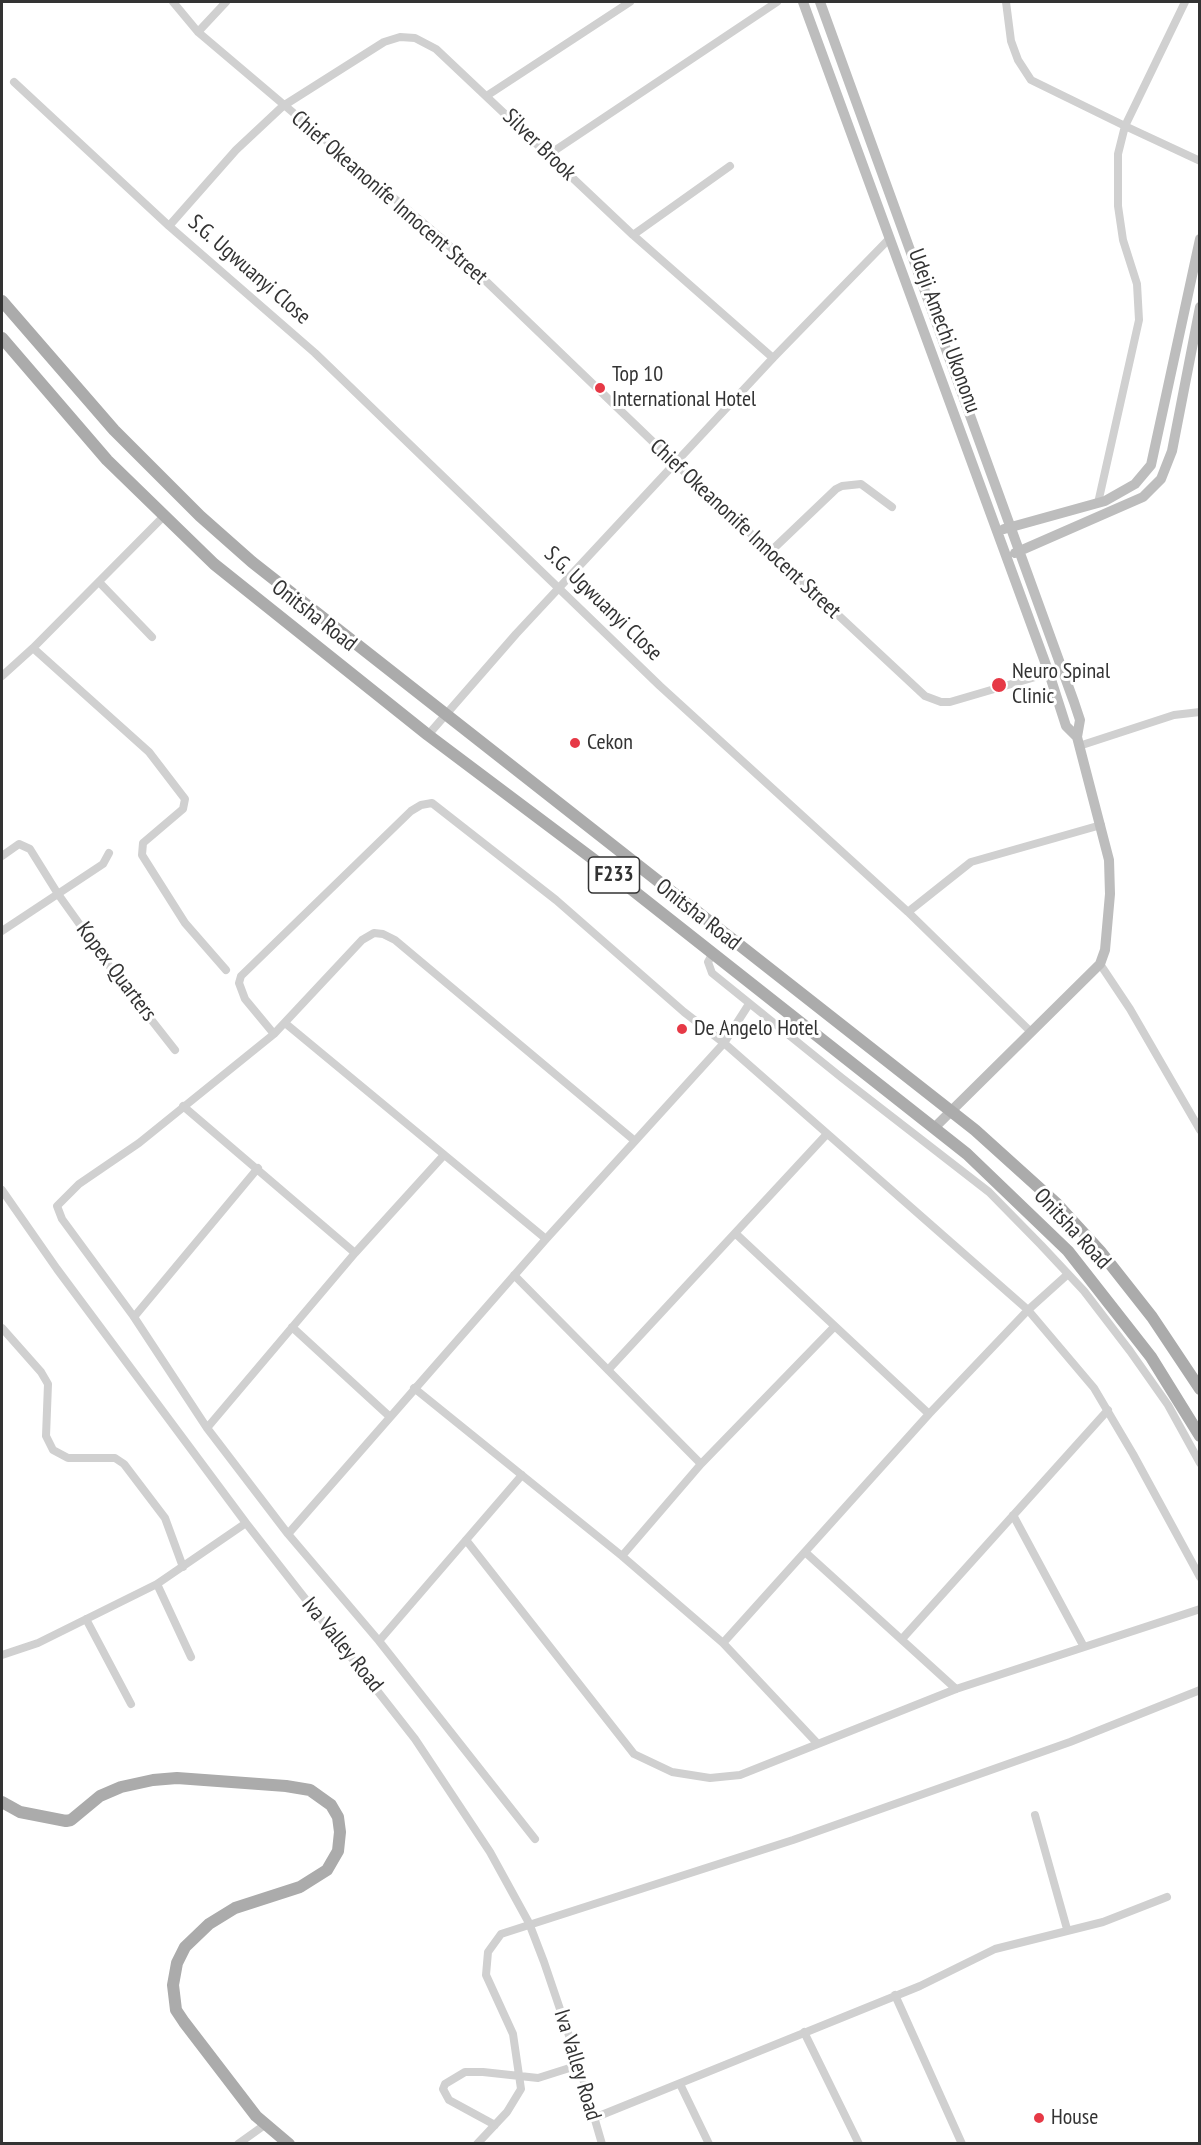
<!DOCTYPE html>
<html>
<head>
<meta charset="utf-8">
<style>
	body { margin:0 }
	#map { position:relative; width:1201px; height:2145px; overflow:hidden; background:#fff; font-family:"PT Sans Narrow",sans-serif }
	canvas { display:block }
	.frame { position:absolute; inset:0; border:3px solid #333; pointer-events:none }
</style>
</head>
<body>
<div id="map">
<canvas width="1201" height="2145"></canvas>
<div class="frame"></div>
</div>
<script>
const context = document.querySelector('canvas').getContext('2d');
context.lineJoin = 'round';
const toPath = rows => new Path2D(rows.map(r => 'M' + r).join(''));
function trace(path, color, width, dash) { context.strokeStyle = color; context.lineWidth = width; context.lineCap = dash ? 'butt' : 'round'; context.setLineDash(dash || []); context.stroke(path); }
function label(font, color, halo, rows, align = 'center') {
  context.font = font + ' "PT Sans Narrow",sans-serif'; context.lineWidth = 6; context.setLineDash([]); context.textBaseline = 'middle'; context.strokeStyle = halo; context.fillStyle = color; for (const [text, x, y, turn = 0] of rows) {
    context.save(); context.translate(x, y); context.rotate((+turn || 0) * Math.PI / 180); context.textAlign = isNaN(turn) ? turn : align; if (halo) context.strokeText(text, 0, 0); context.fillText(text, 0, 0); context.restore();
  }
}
trace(toPath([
	[173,2,198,32,440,237,676,464,925,696,941,702,950,702,1049,673],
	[1006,2,1011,41,1018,60,1031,80,1125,126,1185,2],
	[198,32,226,2],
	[14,82,169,226,315,353,660,686,908,912,1030,1031],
	[488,95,630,2],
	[548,155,777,2],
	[169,226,236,150,283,106,384,42,400,37,415,38,436,49,633,235,773,358],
	[633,235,730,166],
	[1098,503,1139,320,1137,284,1123,240,1118,206,1118,154,1125,126,1200,161],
	[771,551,836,489,842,486,861,484,892,507],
	[99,582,152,637],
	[33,648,149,752,185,799,183,809,143,843,142,855,185,923,226,970],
	[2,676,33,648,163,517],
	[428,735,516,634,773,358,889,239],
	[1079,746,1174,715,1200,712],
	[2,856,19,844,30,849,58,894,113,971,175,1050],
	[908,912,971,862,1101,825],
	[2,931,103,864,109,853],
	[713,953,708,962,712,973,842,1078,989,1192,1041,1245,1084,1291,1130,1351,1168,1405,1200,1463],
	[1100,964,1130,1009,1200,1130],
	[285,1023,546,1239],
	[274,1034,245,999,239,983,241,976,411,811,421,805,432,803,556,900,684,1012,724,1043,1028,1310,1094,1388,1133,1454,1200,1577],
	[183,1106,355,1253],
	[2,1190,57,1269,246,1523,415,1739,490,1852,529,1923,544,1962,579,2065,602,2144],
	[735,1233,929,1414],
	[514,1275,701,1464],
	[134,1317,258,1168],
	[292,1327,389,1416],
	[2,1328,41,1372,48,1384,46,1436,53,1450,68,1458,115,1458,124,1464,165,1518,183,1567],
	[608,1370,826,1135],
	[414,1388,622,1556,723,1643,817,1743],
	[207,1428,355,1253,444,1155],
	[1013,1515,1084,1647],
	[288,1534,546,1239,724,1043,749,1004],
	[466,1540,634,1754,672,1772,710,1778,740,1775,956,1689,1200,1609],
	[805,1552,956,1689],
	[622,1556,701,1464,834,1327],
	[157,1584,191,1657],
	[86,1619,131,1704],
	[902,1639,1108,1410],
	[379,1641,522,1475],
	[723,1643,929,1414,1028,1310,1068,1274],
	[2,1655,38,1643,157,1584,246,1523],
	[1035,1815,1067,1929],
	[535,1839,379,1641,288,1534,207,1428,134,1317,62,1219,57,1206,79,1184,139,1143,274,1034,362,940,374,933,383,934,395,940,635,1141],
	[895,1995,962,2144],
	[804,2032,859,2144],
	[680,2084,709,2144],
	[594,2118,920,1986,995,1949,1103,1922,1167,1897],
	[495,2125,449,2100,443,2089,445,2084,465,2072,483,2072,538,2078,579,2065],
	[238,2144,266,2124],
	[477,2144,507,2112,521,2089,513,2034,486,1975,488,1952,501,1934,793,1840,1070,1742,1200,1690]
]), '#d0d0d0', 8);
trace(toPath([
	[803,2,1049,673,1066,726,1077,737],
	[820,2,1074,702,1080,720,1077,737,1109,860,1110,894,1105,950,1100,964,934,1128],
	[1004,529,1105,501,1135,484,1151,465,1200,239],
	[1015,553,1143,497,1161,479,1172,451,1200,307]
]), '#bdbdbd', 10);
trace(toPath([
	[2,301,114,430,200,516,252,562,975,1130,1057,1204,1100,1251,1152,1317,1200,1389],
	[2,338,107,460,214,564,428,735,597,862,967,1154,1068,1251,1151,1357,1200,1436],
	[2,1802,20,1812,66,1821,71,1820,100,1796,121,1787,153,1780,177,1778,286,1786,310,1790,331,1805,338,1817,340,1832,338,1851,327,1870,300,1887,235,1908,209,1924,185,1947,177,1963,173,1985,176,2010,184,2022,256,2116,289,2144]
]), '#ababab', 12);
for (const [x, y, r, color] of [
	[600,388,6,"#e63946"],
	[999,685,8,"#e63946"],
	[575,743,6,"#e63946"],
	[682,1029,6,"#e63946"],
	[1039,2118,6,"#e63946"]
]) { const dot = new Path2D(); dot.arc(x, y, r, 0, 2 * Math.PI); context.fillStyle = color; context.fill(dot); trace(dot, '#fff', 2); }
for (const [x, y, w] of [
	[614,875,51]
]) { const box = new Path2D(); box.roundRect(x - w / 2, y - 18, w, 36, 4.5); context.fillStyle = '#fff'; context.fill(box); trace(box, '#333', 1.5); }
label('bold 21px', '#333', null, [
	["F233",614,875]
]);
label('22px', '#333', '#fff', [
	["Silver Brook",539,145,44],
	["Chief Okeanonife Innocent Street",389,198,41],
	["S.G. Ugwuanyi Close",249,270,41],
	["Udeji Amechi Ukononu",944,331,70],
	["Chief Okeanonife Innocent Street",745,529,43],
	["S.G. Ugwuanyi Close",603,604,44],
	["Onitsha Road",314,616,38],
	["Onitsha Road",698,915,38],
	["Kopex Quarters",116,972,53],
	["Onitsha Road",1072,1229,47],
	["Iva Valley Road",342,1645,51],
	["Iva Valley Road",577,2065,73]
]);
label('22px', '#333', '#fff', [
	["Top 10",612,375],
	["International Hotel",612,400],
	["Neuro Spinal",1012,672],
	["Clinic",1012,697],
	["Cekon",587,743],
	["De Angelo Hotel",694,1029],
	["House",1051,2118]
], 'left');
</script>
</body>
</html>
